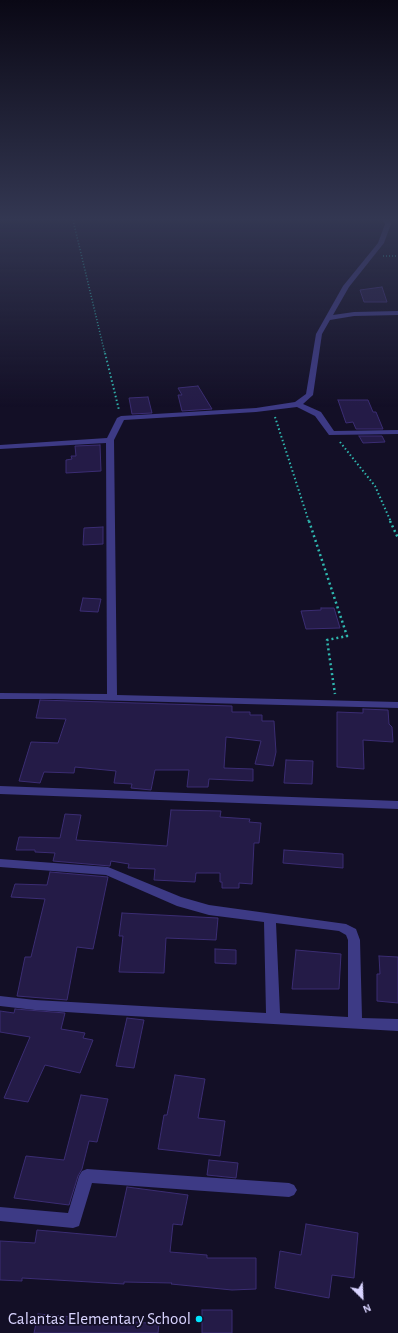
<!DOCTYPE html>
<html>
<head>
<meta charset="utf-8">
<style>
	body { margin:0 }
	#map { position:relative; width:398px; height:1333px; overflow:hidden; background:#130f26; font-family:"Alegreya Sans",sans-serif }
	canvas { display:block }
	.north { position:absolute; left:342px; top:1277px; width:40px; height:40px; -webkit-text-stroke:3px #130f26; paint-order:stroke; rotate:156deg; font-size:11px; font-weight:700; line-height:16px; text-align:center; color:#d9d4ff }
	.north::after { content:''; display:block; margin:auto; width:14px; height:18px; background:#d9d4ff; clip-path:polygon(50% 0,100% 100%,50% 72%,0 100%) }
</style>
</head>
<body>
<div id="map">
<canvas width="398" height="1333"></canvas>
<div class="north">N</div>
</div>
<script>
const context = document.querySelector('canvas').getContext('2d');
context.lineJoin = 'round';
function fill(path, color) { context.fillStyle = color; context.fill(path, 'evenodd'); }
const toPath = rows => new Path2D(rows.map(r => 'M' + r).join(''));
function trace(path, color, width, dash) { context.strokeStyle = color; context.lineWidth = width; context.lineCap = dash ? 'butt' : 'round'; context.setLineDash(dash || []); context.stroke(path); }
function label(font, color, halo, rows, align = 'center') {
  context.font = font + ' "Alegreya Sans",sans-serif'; context.lineWidth = 3.5; context.setLineDash([]); context.textBaseline = 'middle'; context.strokeStyle = halo; context.fillStyle = color; for (const [text, x, y, turn = 0] of rows) {
    context.save(); context.translate(x, y); context.rotate((+turn || 0) * Math.PI / 180); context.textAlign = isNaN(turn) ? turn : align; if (halo) context.strokeText(text, 0, 0); context.fillText(text, 0, 0); context.restore();
  }
}
const building = toPath([
	[382,287,387,302,364,302,360,290,382,287],
	[198,386,212,409,182,411,178,395,182,395,178,388,198,386],
	[148,397,152,413,132,414,129,398,148,397],
	[338,400,368,400,373,412,376,412,383,429,356,429,353,422,346,423,338,400],
	[359,436,382,436,385,442,363,443,359,436],
	[100,445,101,471,66,473,66,460,72,459,71,456,76,456,75,446,100,445],
	[103,527,103,544,83,545,84,528,103,527],
	[83,598,101,599,98,612,80,611,83,598],
	[321,608,334,608,340,628,306,629,301,611,321,610,321,608],
	[40,700,232,706,232,712,250,712,250,715,262,715,262,721,274,721,276,752,273,766,255,764,261,741,226,737,224,768,253,769,253,781,209,779,208,787,187,787,189,770,155,770,151,790,131,788,132,784,114,783,116,771,75,767,74,773,44,772,40,783,19,781,31,742,58,743,66,719,36,718,40,700],
	[363,709,388,710,389,724,392,727,393,742,363,740,364,769,337,767,337,712,363,713,363,709],
	[286,760,313,761,312,784,284,783,286,760],
	[171,810,221,811,220,817,250,819,249,822,261,823,259,843,254,843,252,884,239,883,239,888,222,888,222,882,220,882,220,873,196,873,195,882,154,880,155,869,128,868,129,864,111,861,110,866,53,861,55,853,35,852,35,850,16,850,19,837,60,838,65,814,81,815,76,840,167,846,171,810],
	[284,850,343,854,343,868,283,863,284,850],
	[50,872,108,877,93,949,77,947,67,1000,17,996,25,957,31,957,45,899,11,897,15,884,47,885,50,872],
	[122,913,218,918,216,940,166,938,164,973,119,972,123,936,119,936,122,913],
	[215,949,236,950,236,964,215,963,215,949],
	[296,950,341,954,339,989,292,989,296,950],
	[379,956,398,957,398,1003,377,1001,377,974,380,974,379,956],
	[15,1009,65,1013,61,1029,85,1033,83,1038,93,1040,80,1073,45,1065,28,1102,4,1098,30,1037,0,1032,0,1011,14,1013,15,1009],
	[127,1018,144,1020,134,1068,116,1066,127,1018],
	[175,1075,205,1079,198,1118,225,1121,220,1156,158,1149,164,1115,167,1115,175,1075],
	[81,1095,108,1099,97,1142,89,1141,82,1169,78,1176,69,1205,14,1198,26,1156,64,1160,81,1095],
	[209,1160,238,1163,236,1178,207,1175,209,1160],
	[127,1187,188,1195,182,1225,173,1224,170,1252,207,1255,207,1258,256,1258,256,1289,232,1290,171,1284,172,1283,124,1282,124,1284,22,1278,22,1281,0,1280,0,1241,35,1243,37,1230,116,1237,127,1187],
	[306,1224,358,1233,354,1278,332,1275,329,1298,275,1288,280,1251,301,1255,306,1224],
	[202,1310,232,1310,232,1333,202,1333,202,1310],
	[38,1314,159,1324,158,1333,34,1333,38,1314]
]);
fill(building, '#241b47');
trace(building, '#3b2d73', 1);
trace(toPath([
	[73,220,105,354],
	[383,256,398,256]
]), '#2fb8b0', 1.5, [1, 2]);
trace(toPath([
	[105,353,119,410],
	[275,417,309,522],
	[340,442,375,486,391,522]
]), '#2fb8b0', 2, [1.5, 2.5]);
trace(toPath([
	[309,521,347,636,327,640,335,694],
	[390,521,398,538]
]), '#2fb8b0', 2.5, [2, 3]);
fill(toPath([
	[383,220,389,220,391,224,384,243,349,287,333,315,354,312,398,311,398,315,354,316,330,320,322,334,313,395,303,404,321,412,334,431,398,430,398,434,329,435,315,416,297,407,256,412,124,420,114,440,117,695,398,702,398,708,53,699,0,699,0,693,107,694,106,443,0,449,0,445,107,438,117,418,121,416,256,408,295,402,306,394,316,334,343,286,378,243,385,224,383,220],
	[0,786,398,801,398,809,0,794,0,786],
	[0,859,108,867,181,897,209,905,346,924,356,929,360,940,362,1018,398,1019,398,1031,113,1015,35,1010,0,1006,0,996,35,1000,266,1013,264,922,209,915,177,906,106,875,0,867,0,859],
	[276,923,339,931,346,935,348,940,348,1017,280,1013,276,923],
	[87,1169,289,1183,294,1185,297,1190,294,1195,289,1197,92,1183,79,1226,73,1228,0,1221,0,1207,68,1213,79,1176,82,1171,87,1169]
]), '#3d3a85');
const sky = context.createLinearGradient(0, 0, 0, 407);
sky.addColorStop(0, '#0a0815');
sky.addColorStop(0.54, '#333752');
sky.addColorStop(1, '#33375200');
context.fillStyle = sky;
context.fillRect(0, 0, 398, 407);
for (const [x, y, r, color] of [
	[199,1319,4,"#00e5ff"]
]) { const dot = new Path2D(); dot.arc(x, y, r, 0, 2 * Math.PI); context.fillStyle = color; context.fill(dot); trace(dot, '#130f26', 1.5); }
label('17px', '#d9d4ff', '#130f26', [
	["Calantas Elementary School",191,1319]
], 'right');
</script>
</body>
</html>
